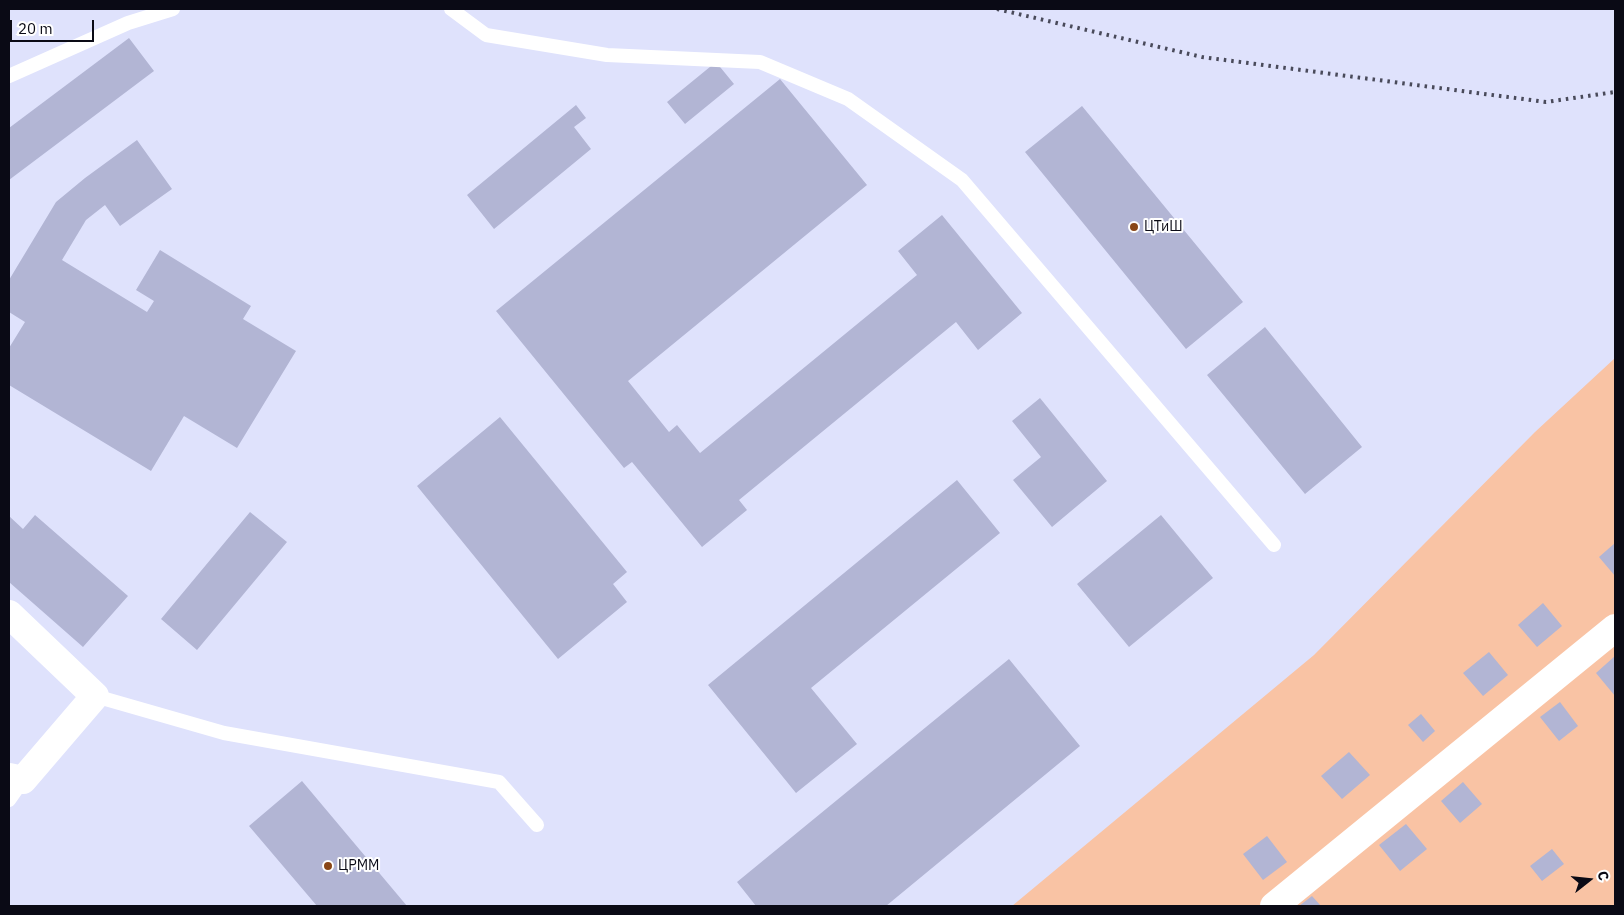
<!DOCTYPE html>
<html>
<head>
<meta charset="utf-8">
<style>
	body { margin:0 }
	#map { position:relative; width:1624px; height:915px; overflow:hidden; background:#dfe2fc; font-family:"IBM Plex Sans",sans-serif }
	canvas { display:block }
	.frame { position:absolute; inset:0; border:10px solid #0a0a15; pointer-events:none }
	.north { position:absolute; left:1564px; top:855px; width:50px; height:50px; -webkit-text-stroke:4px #fff; paint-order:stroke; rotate:74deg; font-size:14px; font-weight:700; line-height:20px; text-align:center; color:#0a0a15 }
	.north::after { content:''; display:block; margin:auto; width:18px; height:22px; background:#0a0a15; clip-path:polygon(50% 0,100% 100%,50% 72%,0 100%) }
	.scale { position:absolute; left:10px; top:20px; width:84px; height:22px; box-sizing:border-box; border:2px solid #0a0a15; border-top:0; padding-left:6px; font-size:15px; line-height:18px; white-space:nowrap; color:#0a0a15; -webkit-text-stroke:4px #fff; paint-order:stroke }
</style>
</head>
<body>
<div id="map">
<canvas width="1624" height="915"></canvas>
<div class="frame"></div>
<div class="north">С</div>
<div class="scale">20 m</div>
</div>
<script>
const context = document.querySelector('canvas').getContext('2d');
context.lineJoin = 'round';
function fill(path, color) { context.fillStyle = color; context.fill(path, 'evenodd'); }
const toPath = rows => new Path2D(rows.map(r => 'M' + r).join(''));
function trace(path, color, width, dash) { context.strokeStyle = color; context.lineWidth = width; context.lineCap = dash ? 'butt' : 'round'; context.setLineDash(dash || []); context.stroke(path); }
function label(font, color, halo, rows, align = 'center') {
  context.font = font + ' "IBM Plex Sans",sans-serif'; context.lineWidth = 4; context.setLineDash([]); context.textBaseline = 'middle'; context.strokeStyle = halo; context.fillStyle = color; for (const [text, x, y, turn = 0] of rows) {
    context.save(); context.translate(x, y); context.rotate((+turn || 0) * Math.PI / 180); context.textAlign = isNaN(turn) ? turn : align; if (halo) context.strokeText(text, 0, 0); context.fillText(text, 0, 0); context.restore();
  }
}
fill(toPath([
	[1615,358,1615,906,1012,906,1314,655,1535,432]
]), '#f9c3a4');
fill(toPath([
	[129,38,154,71,9,180,9,128],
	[716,62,734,84,685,124,667,102],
	[780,79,867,185,628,381,669,432,677,425,700,453,917,275,898,251,942,215,1022,313,978,350,956,322,739,500,747,510,702,547,632,462,624,468,496,311],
	[576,105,586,118,574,127,591,149,494,229,467,195],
	[1082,106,1243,302,1186,349,1025,152],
	[137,140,172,189,120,226,105,205,86,220,62,260,147,312,154,301,136,290,160,250,251,306,243,319,296,351,237,448,184,416,151,471,9,385,9,348,25,322,9,312,9,280,56,202,85,178],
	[1265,327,1362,447,1305,494,1207,375],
	[1040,398,1107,481,1052,527,1013,480,1041,457,1012,421],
	[500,417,627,572,613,584,627,602,558,659,417,486],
	[957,480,1000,533,811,688,857,744,796,793,708,685],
	[250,512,287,542,197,650,161,619],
	[35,515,128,596,83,647,9,582,9,516,23,529],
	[1161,515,1213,578,1129,647,1077,584],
	[1615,543,1615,576,1599,557],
	[1543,603,1562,626,1537,647,1518,625],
	[1489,652,1508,675,1483,696,1463,673],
	[1615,656,1615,696,1596,673],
	[1009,659,1080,746,886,906,756,906,737,882],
	[1560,702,1578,726,1559,741,1540,717],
	[1421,714,1435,731,1423,742,1408,725],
	[1349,752,1370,775,1342,799,1321,776],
	[302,781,407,906,317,906,249,826],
	[1463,782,1482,804,1460,823,1441,801],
	[1406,824,1427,849,1400,871,1379,845],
	[1267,836,1287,862,1263,880,1243,854],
	[1552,849,1564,864,1542,881,1530,866],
	[1312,896,1321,906,1299,906]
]), '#b2b5d4');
trace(toPath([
	[451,9,486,35,607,55,760,62,848,99,962,180,1274,545],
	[9,76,128,23,173,9],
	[95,696,224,733,499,782,537,825],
	[9,800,23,780]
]), '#fff', 14);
trace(toPath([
	[9,614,95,696,23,780,9,777],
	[1274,906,1615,628]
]), '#fff', 28);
trace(toPath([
	[997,9,1202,57,1546,102,1615,92]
]), '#494a5a', 4, [2.5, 5]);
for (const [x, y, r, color] of [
	[1134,227,5,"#894617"],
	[328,866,5,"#894617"]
]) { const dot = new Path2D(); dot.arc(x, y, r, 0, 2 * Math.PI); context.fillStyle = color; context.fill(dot); trace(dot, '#fff', 2); }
label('14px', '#0a0a15', '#fff', [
	["ЦТиШ",1144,227],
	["ЦРММ",338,866]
], 'left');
</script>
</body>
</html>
